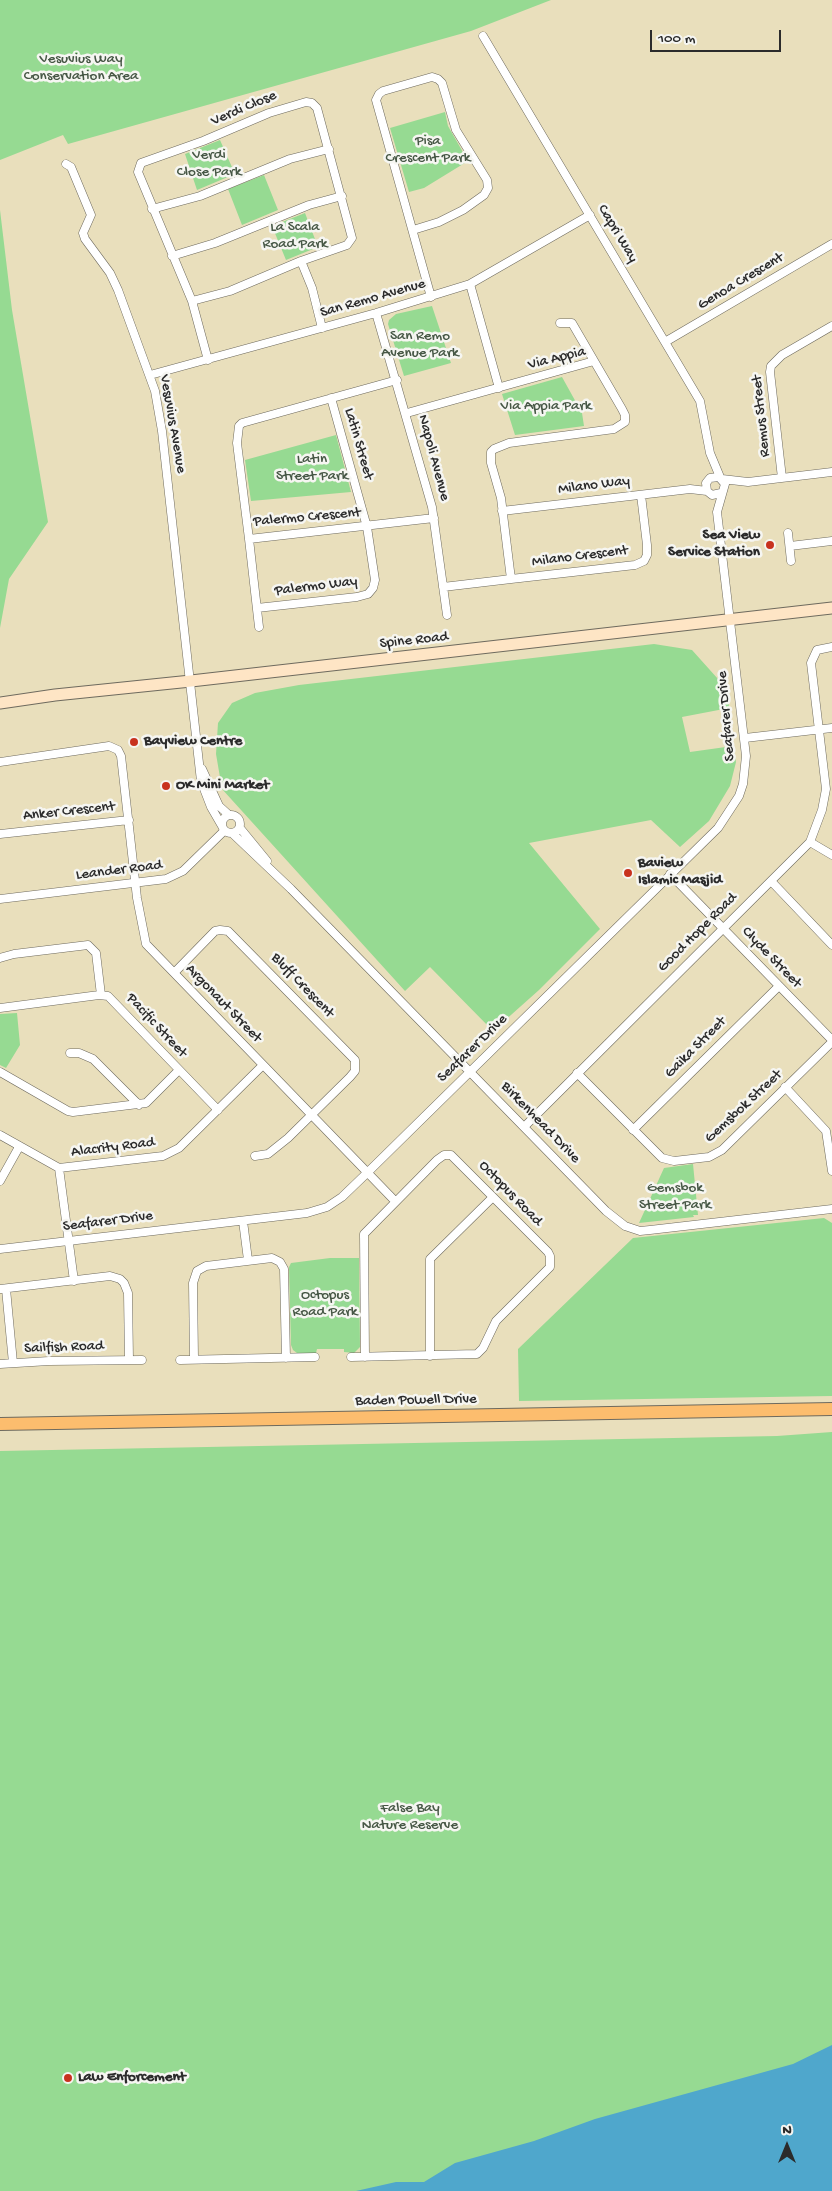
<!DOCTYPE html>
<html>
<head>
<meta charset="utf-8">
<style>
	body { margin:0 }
	#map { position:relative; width:832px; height:2191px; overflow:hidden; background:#e9dfbc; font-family:"Gochi Hand",sans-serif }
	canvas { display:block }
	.north { position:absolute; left:762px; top:2121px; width:50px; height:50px; -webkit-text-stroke:4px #f6f6f2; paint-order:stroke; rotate:0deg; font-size:14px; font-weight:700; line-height:20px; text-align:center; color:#2b2b2b }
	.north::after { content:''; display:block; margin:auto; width:18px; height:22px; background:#2b2b2b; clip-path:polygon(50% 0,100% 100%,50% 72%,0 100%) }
	.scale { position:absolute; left:650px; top:30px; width:131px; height:22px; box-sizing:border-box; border:2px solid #2b2b2b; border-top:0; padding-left:6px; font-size:15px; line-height:18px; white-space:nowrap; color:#2b2b2b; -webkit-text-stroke:4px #f6f6f2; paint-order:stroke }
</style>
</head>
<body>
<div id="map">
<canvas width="832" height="2191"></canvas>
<div class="north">N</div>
<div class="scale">100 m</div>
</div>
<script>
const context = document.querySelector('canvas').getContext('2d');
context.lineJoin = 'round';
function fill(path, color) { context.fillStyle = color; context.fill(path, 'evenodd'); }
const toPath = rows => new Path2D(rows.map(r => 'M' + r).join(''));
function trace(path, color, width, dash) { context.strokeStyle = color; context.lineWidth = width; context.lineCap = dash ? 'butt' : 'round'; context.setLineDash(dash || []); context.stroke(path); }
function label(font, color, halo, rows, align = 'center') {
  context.font = font + ' "Gochi Hand",sans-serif'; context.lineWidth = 5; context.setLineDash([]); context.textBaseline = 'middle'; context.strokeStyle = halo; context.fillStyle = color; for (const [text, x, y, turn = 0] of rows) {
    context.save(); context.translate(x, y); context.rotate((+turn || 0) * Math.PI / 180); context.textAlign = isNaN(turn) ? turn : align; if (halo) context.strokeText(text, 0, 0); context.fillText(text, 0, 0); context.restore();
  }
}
fill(toPath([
	[0,0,551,0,471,31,68,144,63,135,0,160],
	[445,112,448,126,468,161,424,188,409,192,390,128],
	[220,140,235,174,197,190,185,154],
	[264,175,278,210,242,225,228,189],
	[0,210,12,310,48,522,9,579,0,628],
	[305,213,318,247,286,260,272,226],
	[432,306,451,363,404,376,388,324,389,320,396,314],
	[562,377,582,413,584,426,515,435,502,394],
	[336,435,351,492,251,501,245,460],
	[654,644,692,650,718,679,728,696,729,708,682,717,690,752,733,746,736,762,730,786,709,821,680,847,651,820,529,843,600,929,539,990,493,1031,430,967,405,991,222,789,216,754,218,723,232,703,255,693,299,685],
	[17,1013,20,1045,6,1068,0,1065,0,1014],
	[693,1164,698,1215,693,1215,694,1217,639,1223,664,1168],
	[824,1218,832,1223,832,1396,519,1401,518,1349,633,1238],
	[330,1258,359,1258,360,1347,354,1353,344,1352,344,1349,317,1349,316,1353,297,1353,293,1350,291,1345,289,1267,291,1263],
	[832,1432,832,2097,474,2191,0,2191,0,1451,777,1436]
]), '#96da92');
fill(toPath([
	[832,2045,832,2191,356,2191,396,2182,424,2182,455,2163,534,2141,595,2119,793,2064]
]), '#4fa7cc');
const street = toPath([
	[483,36,700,401,710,453,720,477],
	[66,164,71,167,91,215,83,233,85,239,110,273,118,290,155,391,162,431,201,781,211,807,222,826],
	[152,209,200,196,290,159,329,149],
	[413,230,439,222,463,210,484,195,488,188,487,180,456,130,442,83,438,79,432,77,383,91,379,94,376,100,431,297],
	[172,256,215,243,309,205,342,196],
	[470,284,499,388],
	[192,301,230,291,301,261,312,288,322,328],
	[376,313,432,507,447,615],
	[560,323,572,323,622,409,625,415,625,422,614,429,509,443,494,449,491,452,491,463,501,498,511,579,635,565,644,561,647,555,647,545,641,495],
	[665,342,832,244],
	[208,360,192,301,138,172,141,163,203,141,269,113,306,102,312,103,317,108,352,238,347,245,301,261],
	[150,375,376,313,470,284,590,215],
	[397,380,242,423,239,426,237,443,249,539,434,518],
	[407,413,594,361],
	[782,478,770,372,771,366,782,355,832,326],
	[722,479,748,482,832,472],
	[502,511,690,489,707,491],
	[788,533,791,561],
	[249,539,259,627],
	[790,546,832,541],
	[443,587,511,579],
	[257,608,357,597,368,594,373,588,375,580,367,527,331,398],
	[745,738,832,728],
	[0,762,109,746,118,750,121,756,137,898,146,944,395,1201],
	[202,769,219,806,229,815],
	'222 824a9 9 0 1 1 18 0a9 9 0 1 1-18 0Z',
	[240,828,267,861],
	[232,833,291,889,606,1211,625,1226,640,1231,650,1230,832,1209],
	[0,834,129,820],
	[810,842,832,855],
	[670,874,832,1040],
	[771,881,832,945],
	[0,899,166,879,183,871,224,831],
	[0,958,14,954,88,945,96,953,101,995],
	[174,973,215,931,220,930,228,931,355,1060,355,1071,350,1077,288,1138,268,1154,255,1156],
	[0,1008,99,995,108,996,218,1110],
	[70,1053,79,1053,93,1059,139,1105],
	[0,1072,68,1111,73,1112,146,1103,179,1070],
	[577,1073,662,1158,674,1161,709,1157,722,1150,832,1042],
	[785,1087,826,1131,832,1171],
	[524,1127,810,842,822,810,826,789,811,663,817,650,832,647],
	[633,1130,779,986],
	[0,1135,59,1168,163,1156,179,1148,263,1065],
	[59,1168,74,1281],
	[0,1181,19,1147],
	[243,1221,248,1260],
	[0,1249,307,1213,327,1207,342,1197,368,1172,718,828,739,796,743,784,746,756,717,512,725,484,719,477,710,478,706,483,707,491,712,495,721,493],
	[0,1289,110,1276,120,1279,124,1283,128,1293,129,1360],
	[6,1289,13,1363],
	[430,1356,430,1259,493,1197],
	[351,1357,477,1354,483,1348,496,1321,550,1267,550,1256,548,1252,451,1155,444,1155,437,1160,364,1234,365,1357],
	[194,1359,193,1283,197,1271,206,1266,272,1258,280,1262,284,1269,286,1358],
	[180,1360,315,1357],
	[0,1364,49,1361,142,1360]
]);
const secondary = toPath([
	[0,703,55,695,191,681,832,608]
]);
const primary = toPath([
	[0,1424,832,1409]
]);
trace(street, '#6e6a5e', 9);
trace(secondary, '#6e6a5e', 13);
trace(primary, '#6e6a5e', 14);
trace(street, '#fff', 8);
trace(secondary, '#fee5c5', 11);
trace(primary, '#fcbd6e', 12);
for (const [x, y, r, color] of [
	[770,545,5,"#c8321e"],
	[134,742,5,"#c8321e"],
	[166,786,5,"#c8321e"],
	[628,873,5,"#c8321e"],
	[68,2078,5,"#c8321e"]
]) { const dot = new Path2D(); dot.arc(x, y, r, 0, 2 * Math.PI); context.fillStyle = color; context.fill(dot); trace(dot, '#f6f6f2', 2); }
label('15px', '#465745', '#f6f6f2', [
	["Vesuvius Way",81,60],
	["Conservation Area",81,77],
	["Pisa",428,142],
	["Crescent Park",428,159],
	["Verdi",209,156],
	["Close Park",209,173],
	["La Scala",295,228],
	["Road Park",295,245],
	["San Remo",420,337],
	["Avenue Park",420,354],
	["Via Appia Park",546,407],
	["Latin",312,460],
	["Street Park",312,477],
	["Gemsbok",675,1189],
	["Street Park",675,1206],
	["Octopus",325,1296],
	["Road Park",325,1313],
	["False Bay",410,1809],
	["Nature Reserve",410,1826]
]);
label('15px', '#2b2b2b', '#f6f6f2', [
	["Verdi Close",244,109,-23],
	["Capri Way",617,234,59],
	["Genoa Crescent",741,282,-31],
	["San Remo Avenue",373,299,-16],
	["Via Appia",557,359,-14],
	["Remus Street",762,416,-96],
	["Vesuvius Avenue",172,424,80],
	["Latin Street",358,444,74],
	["Napoli Avenue",433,458,75],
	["Milano Way",594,486,-7],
	["Palermo Crescent",307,518,-5],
	["Milano Crescent",580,557,-7],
	["Palermo Way",316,587,-7],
	["Spine Road",414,641,-6],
	["Seafarer Drive",727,716,-95],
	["Anker Crescent",69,812,-6],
	["Leander Road",119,871,-7],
	["Good Hope Road",698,933,-45],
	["Clyde Street",771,958,46],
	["Bluff Crescent",302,986,46],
	["Argonaut Street",223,1004,46],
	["Pacific Street",156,1026,47],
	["Gaika Street",696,1048,-45],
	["Seafarer Drive",473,1049,-44],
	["Gemsbok Street",744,1107,-43],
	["Birkenhead Drive",540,1123,46],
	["Alacrity Road",113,1148,-7],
	["Octopus Road",510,1194,46],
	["Seafarer Drive",108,1222,-7],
	["Sailfish Road",64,1348,-2],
	["Baden Powell Drive",416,1401,-1]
]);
label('bold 15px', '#2b2b2b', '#f6f6f2', [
	["Sea View",760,536,"right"],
	["Service Station",760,553,"right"],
	["Bayview Centre",144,742],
	["OK Mini Market",176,786],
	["Baview",638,864],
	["Islamic Masjid",638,881],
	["Law Enforcement",78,2078]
], 'left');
</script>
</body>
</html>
